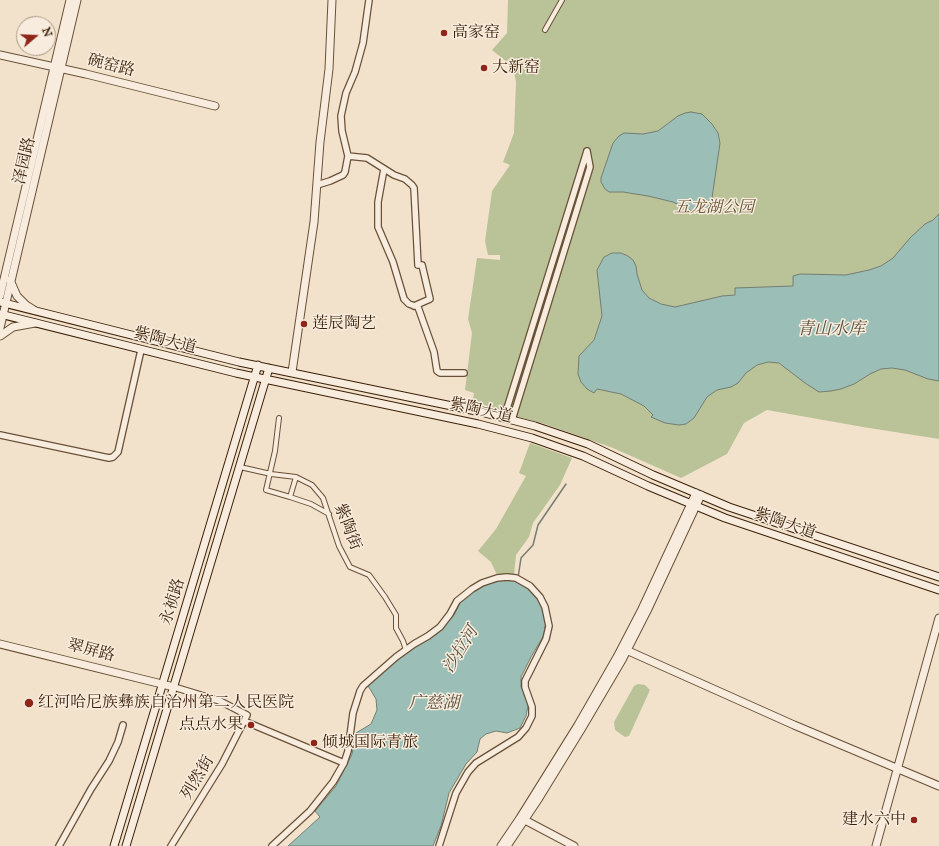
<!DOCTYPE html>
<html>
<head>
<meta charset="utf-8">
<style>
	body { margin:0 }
	#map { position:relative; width:939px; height:846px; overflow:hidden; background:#f3e2cb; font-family:"IM FELL Great Primer",serif }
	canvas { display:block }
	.north { position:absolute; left:16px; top:16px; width:40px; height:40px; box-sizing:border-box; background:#f7ecdd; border:1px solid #ac9a87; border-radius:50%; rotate:71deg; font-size:11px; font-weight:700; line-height:16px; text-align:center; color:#3b1f07 }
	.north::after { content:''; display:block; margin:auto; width:14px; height:18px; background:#8f2418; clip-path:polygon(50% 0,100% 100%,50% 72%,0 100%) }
</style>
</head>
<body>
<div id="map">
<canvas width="939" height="846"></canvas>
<div class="north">N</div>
</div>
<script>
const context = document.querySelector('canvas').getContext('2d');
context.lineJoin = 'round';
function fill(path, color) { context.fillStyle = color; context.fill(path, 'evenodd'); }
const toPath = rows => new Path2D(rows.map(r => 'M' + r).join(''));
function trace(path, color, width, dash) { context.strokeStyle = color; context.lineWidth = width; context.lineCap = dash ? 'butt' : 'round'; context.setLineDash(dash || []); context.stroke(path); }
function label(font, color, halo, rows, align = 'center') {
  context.font = font + ' "IM FELL Great Primer","Noto Serif SC",serif'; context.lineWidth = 3; context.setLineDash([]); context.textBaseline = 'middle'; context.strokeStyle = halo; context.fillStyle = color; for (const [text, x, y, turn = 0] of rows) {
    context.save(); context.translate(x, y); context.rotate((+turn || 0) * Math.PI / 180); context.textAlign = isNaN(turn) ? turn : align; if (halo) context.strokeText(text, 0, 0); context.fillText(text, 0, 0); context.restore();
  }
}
fill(toPath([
	[508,0,939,0,939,439,863,427,767,410,744,423,727,454,681,478,613,448,545,424,472,405,474,393,465,390,472,333,468,319,477,258,500,260,500,255,488,255,485,241,492,191,510,165,503,162,514,133,516,82,513,67,492,50,507,33],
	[530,443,572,458,560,485,533,523,529,537,516,555,514,575,507,574,497,575,491,562,478,551,496,529,526,476,519,473],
	[638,684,645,685,650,690,629,736,625,737,615,730,614,722,634,686]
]), '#bac398');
const water = toPath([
	[691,112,702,114,712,124,718,133,720,143,712,198,708,207,701,211,692,211,673,202,648,196,623,192,609,192,605,189,601,182,601,178,613,143,619,136,624,133,643,134,658,131,678,116,685,113,691,112],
	[939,214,939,381,928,379,905,370,892,368,881,369,870,374,854,384,841,389,831,391,819,392,805,383,779,363,768,362,757,365,746,373,738,383,731,387,717,390,707,397,694,418,686,424,679,425,665,423,651,417,653,415,644,406,621,394,597,389,594,393,587,389,581,382,578,374,579,356,594,340,602,316,597,270,604,257,612,253,621,253,628,256,633,260,636,266,637,274,642,290,649,298,661,304,675,307,722,296,735,295,735,288,793,286,793,276,800,274,846,275,869,270,881,266,893,258,910,238,925,224,933,220,939,214],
	[513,577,523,582,543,604,546,621,544,635,531,657,521,677,521,687,527,697,528,706,526,716,520,728,507,733,496,731,486,734,480,739,477,752,466,764,449,793,441,826,433,846,288,846,320,817,315,811,336,786,352,754,356,733,371,724,377,710,376,699,367,684,402,656,421,642,437,633,454,615,461,601,473,591,491,581,513,577]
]);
fill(water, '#9bbeb7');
trace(water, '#757e71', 1);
trace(toPath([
	[518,578,521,558,533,545,538,525,566,484]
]), '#757e71', 1.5);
const pedestrian = toPath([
	[545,30,562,0],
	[279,418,275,451,266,490,290,497],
	[240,467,271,474,296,477,312,485,323,498,339,546,350,567,369,575,385,597,396,615,396,628,403,641,406,650],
	[296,477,290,497,311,504,329,514]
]);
const minor = toPath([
	[348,156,342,131,341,116,346,93,355,72,363,43,369,0],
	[384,169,378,202,378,227,393,262,404,299,409,304,418,307,434,352,437,371,440,373,464,373],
	[317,185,330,181,343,175,345,172,348,156,367,158,394,175,405,179,412,185,414,188,418,265,422,265,430,299,414,306],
	[504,418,587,151],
	[512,420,590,167,587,151],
	[0,435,109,458,113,457,118,452,141,350],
	[174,687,220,701,247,715,244,721,344,763],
	[59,846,91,789,109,761,118,742,123,725],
	[171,846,222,764,244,721],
	[272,846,310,811,333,782,344,763,348,751,353,713,360,691,363,686,396,657,414,644,428,636,440,627,450,614,457,601,472,589,482,583,497,578,507,577,516,578,530,586,540,597,545,607,549,626,546,639,525,681,525,687,532,707,532,716,526,728,518,737,476,763,468,772,456,793,439,846]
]);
const tertiary = toPath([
	[0,55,86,74,215,106],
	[10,280,17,296,26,305,34,310],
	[0,296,70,0],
	[0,328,77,0],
	[0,336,13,327,35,323],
	[292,372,314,222,320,142,329,69,332,0],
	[0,644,174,687],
	[624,649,794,725,939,786],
	[521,818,574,846],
	[501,846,520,818,578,725,617,657,642,609,696,493],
	[507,846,539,798,582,728,622,660,647,611,701,495],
	[876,846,939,618]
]);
const secondary = toPath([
	[0,302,239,362,481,412,535,426,588,444,653,475,729,507,939,577],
	[0,314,236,373,478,424,532,438,583,456,648,486,725,518,939,590],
	[114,846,258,365],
	[126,846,269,368]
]);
trace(pedestrian, '#695038', 6);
trace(minor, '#695038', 8);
trace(tertiary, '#695038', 9);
trace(secondary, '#3b1f07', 9);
trace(pedestrian, '#f7ecdd', 4);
trace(minor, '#f7ecdd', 5.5);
trace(tertiary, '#f7ecdd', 7);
trace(secondary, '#f7ecdd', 7);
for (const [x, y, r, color] of [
	[444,33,4,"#8f2418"],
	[484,68,4,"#8f2418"],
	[304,324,4,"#8f2418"],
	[29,703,5,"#8f2418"],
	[251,725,4,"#8f2418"],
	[314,743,4,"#8f2418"],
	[914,820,4,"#8f2418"]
]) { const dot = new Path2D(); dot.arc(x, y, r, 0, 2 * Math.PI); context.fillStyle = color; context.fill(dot); trace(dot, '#f7ecdd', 1.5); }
label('16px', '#3b1f07', '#f7ecdd', [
	["高家窑",452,33],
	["大新窑",492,68],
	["莲辰陶艺",312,324],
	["红河哈尼族彝族自治州第二人民医院",38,703],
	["点点水果",243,725,"right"],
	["倾城国际青旅",322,743],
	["建水六中",906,820,"right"]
], 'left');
label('16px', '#3b1f07', '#f7ecdd', [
	["碗窑路",111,66,14],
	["泽园路",25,161,-77],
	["紫陶大道",165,341,14],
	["紫陶大道",481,411,13],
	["紫陶大道",785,524,19],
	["紫陶街",347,527,69],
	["永祯路",173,602,-73],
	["翠屏路",91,651,14],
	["列然街",198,778,-59]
]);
label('italic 16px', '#615032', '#f7ecdd', [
	["五龙湖公园",714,208]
]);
label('italic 17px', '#584f3c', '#f7ecdd', [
	["青山水库",831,330],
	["沙拉河",461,650,-58],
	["广慈湖",434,704]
]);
</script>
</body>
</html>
